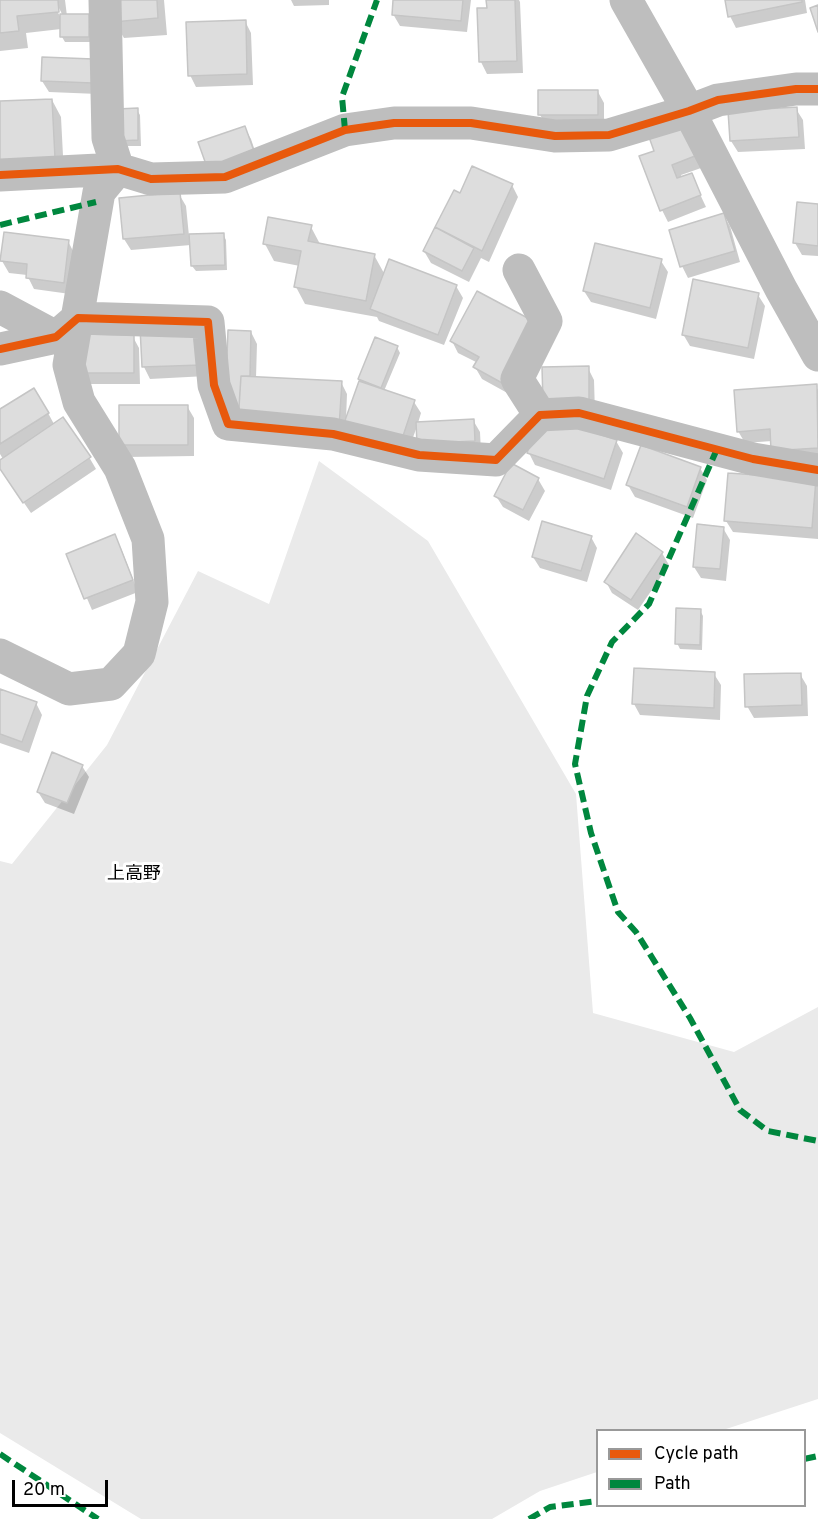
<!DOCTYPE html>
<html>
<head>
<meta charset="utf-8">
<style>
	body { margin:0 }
	#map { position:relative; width:818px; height:1519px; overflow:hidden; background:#fff; font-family:Overpass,sans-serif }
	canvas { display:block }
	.legend { position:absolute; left:596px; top:1429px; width:210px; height:78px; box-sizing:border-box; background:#fff; border:2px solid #999; margin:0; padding:8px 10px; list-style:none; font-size:18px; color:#000 }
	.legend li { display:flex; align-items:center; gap:12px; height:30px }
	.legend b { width:30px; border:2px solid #999 }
	.scale { position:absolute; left:12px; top:1480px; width:96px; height:27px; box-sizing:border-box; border:3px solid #000; border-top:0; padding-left:8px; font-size:18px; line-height:21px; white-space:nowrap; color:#000; -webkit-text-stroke:4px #fff; paint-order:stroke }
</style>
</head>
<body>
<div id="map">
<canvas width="818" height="1519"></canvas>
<ul class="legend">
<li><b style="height:8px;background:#e8590c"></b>Cycle path</li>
<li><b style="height:8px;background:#00873e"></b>Path</li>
</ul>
<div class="scale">20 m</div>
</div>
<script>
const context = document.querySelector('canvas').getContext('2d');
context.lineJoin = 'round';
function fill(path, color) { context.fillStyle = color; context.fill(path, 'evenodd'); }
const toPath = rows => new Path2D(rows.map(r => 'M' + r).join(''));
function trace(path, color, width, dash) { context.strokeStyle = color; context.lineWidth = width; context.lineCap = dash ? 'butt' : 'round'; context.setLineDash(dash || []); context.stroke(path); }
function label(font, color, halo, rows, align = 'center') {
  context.font = font + ' Overpass,"Noto Sans JP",sans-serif'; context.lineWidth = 6; context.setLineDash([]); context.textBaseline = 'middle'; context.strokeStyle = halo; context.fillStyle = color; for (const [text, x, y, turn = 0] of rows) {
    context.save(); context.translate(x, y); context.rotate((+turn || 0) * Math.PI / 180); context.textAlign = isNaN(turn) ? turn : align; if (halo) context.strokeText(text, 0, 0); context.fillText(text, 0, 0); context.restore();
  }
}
fill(toPath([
	[319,461,428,541,576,794,593,1013,734,1052,818,1007,818,1399,723,1430,598,1430,597,1472,540,1491,492,1519,141,1519,0,1433,0,861,12,864,107,745,198,571,269,604]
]), '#eaeaea');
fill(toPath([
	[0,0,65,0,67,16,91,21,91,42,65,42,62,37,61,29,26,33,28,48,0,51],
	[57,4,63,16,60,16,54,6],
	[113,0,164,0,167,35,124,38,114,21],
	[329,0,329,5,294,6,291,0],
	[395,0,471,0,467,32,400,26,393,14],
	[488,0,519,0,520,2,523,73,487,74,481,62,479,9,488,9],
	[726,0,805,0,807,13,736,28,730,16],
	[245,21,251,33,253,85,196,87,190,75],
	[92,60,98,94,49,92,42,81],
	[598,92,604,103,604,126,547,126,540,115],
	[52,100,61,117,64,175,0,103],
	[796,109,803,120,805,149,738,152,731,141],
	[137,110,140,115,141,146,123,146],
	[682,126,701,168,681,175,682,178,691,175,706,207,668,222,662,210,656,151],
	[244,127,251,139,260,166],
	[512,185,518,197,489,262,481,258,469,282,431,263,424,251,455,192,461,195],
	[179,194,186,206,189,236,223,234,226,240,227,270,196,271,192,266,191,245,131,250,124,239],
	[818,205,818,256,802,255,795,243],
	[723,215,730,226,740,262,688,278,682,266],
	[311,227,320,244,374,255,385,275,456,286,463,298,444,345,379,321,377,317,305,304,296,287,300,266,274,261,265,244],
	[68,241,74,253,70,294,34,289,27,275,9,273,2,261],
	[661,261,668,272,656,319,591,302,584,291],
	[758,295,765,306,754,359,690,346,683,334],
	[536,325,511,395,482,379,475,367,478,363,458,353,452,341],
	[199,326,207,376,150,379,144,367,142,328],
	[251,332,257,344,256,378,341,382,347,394,346,420,363,384,360,379,397,347,400,353,384,391,414,402,421,413,418,423,473,420,480,432,481,452,418,424,406,456,226,405],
	[133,337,139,348,140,384,90,384,84,372],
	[588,368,594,380,595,413,551,414],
	[816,386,818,390,818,459,772,441,745,443,738,431],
	[187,406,194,418,194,456,127,457,121,445],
	[0,411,48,413,54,424,89,457,96,469,31,513,0,468,0,462,3,459,0,454],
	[616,441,623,453,611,490,535,465,529,453],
	[700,468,707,480,693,518,635,497,628,485],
	[538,479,545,491,529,521,503,507,496,496],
	[815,481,818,486,818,539,733,532,726,521],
	[723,528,730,540,726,581,701,578,694,567],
	[114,536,121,548,138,592,92,610,68,554],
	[591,537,597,548,587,582,540,568,533,557],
	[662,553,669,565,638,610,612,593,606,582],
	[700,610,703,616,702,650,680,649,677,643],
	[714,674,721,685,720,720,640,715,634,704],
	[800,674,807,686,808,716,754,718,747,706],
	[0,691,36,703,42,715,29,753,0,743],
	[82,766,89,777,74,814,45,803,38,792]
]), '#0003');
const building = toPath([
	[0,0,58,0,59,12,17,16,19,31,0,33,0,0],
	[111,0,157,0,158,18,113,22,111,0],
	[393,0,463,0,461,21,392,15,393,0],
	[486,0,515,0,517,61,479,62,477,8,487,8,486,0],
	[725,0,802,0,802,2,728,17,725,0],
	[818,5,818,32,810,8,818,5],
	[60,14,89,14,89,37,60,37,60,14],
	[246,20,247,74,188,76,186,22,246,20],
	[42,57,93,59,92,83,41,81,42,57],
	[538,90,598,90,598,115,538,115,538,90],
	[52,99,55,158,0,161,0,101,52,99],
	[797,107,799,137,730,141,728,111,797,107],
	[138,108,138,140,118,141,117,109,138,108],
	[683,125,695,156,672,165,677,178,692,173,701,195,660,211,639,156,654,151,649,137,683,125],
	[245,126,255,154,208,170,198,142,245,126],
	[472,166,513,184,482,251,435,227,454,190,460,193,472,166],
	[180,192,184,234,123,239,119,198,180,192],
	[797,202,818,204,818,246,793,243,797,202],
	[724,213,735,251,680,267,669,230,724,213],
	[268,217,312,225,308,241,375,254,366,301,294,287,301,251,263,244,268,217],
	[435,227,474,248,462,271,423,251,435,227],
	[4,232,69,240,64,283,26,278,27,264,0,261,4,232],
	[224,233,225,265,191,266,189,234,224,233],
	[595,243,662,259,650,308,583,291,595,243],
	[389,259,457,285,438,335,370,309,389,259],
	[693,279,759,293,748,348,682,335,693,279],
	[477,291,537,323,504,384,473,367,479,357,450,341,477,291],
	[200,324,202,365,142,367,140,327,200,324],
	[228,330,251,331,250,376,241,376,239,407,225,406,228,330],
	[82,334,134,335,134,373,82,373,82,334],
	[375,337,398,346,381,388,358,379,375,337],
	[589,366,589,402,543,403,542,367,589,366],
	[241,376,342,381,339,428,238,424,241,376],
	[359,381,415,400,400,445,343,426,359,381],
	[817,384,818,448,771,451,770,429,737,432,734,390,817,384],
	[34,388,49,413,0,444,0,409,34,388],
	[119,405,188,405,188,445,119,445,119,405],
	[540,415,617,440,604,479,527,453,540,415],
	[63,417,91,457,23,503,0,469,0,460,63,417],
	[474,419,475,441,417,444,416,422,474,419],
	[641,445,701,467,687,507,626,485,641,445],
	[511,463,539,478,523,510,494,496,511,463],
	[728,473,816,479,812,528,724,521,728,473],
	[542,521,592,536,581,571,532,557,542,521],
	[697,524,724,527,720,569,693,567,697,524],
	[636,533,663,552,631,600,604,582,636,533],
	[115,534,133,580,84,599,66,554,115,534],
	[676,608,701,609,700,645,675,644,676,608],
	[634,668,715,672,714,708,632,704,634,668],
	[801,673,802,705,745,707,744,674,801,673],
	[0,689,37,702,22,742,0,734,0,689],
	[52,752,83,765,67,803,37,792,52,752]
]);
fill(building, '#ddd');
trace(building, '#c5c5c5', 1.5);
trace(toPath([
	[105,0,108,138,118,169],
	[626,0,689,111,781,289,818,355],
	[0,175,118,169,151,179,225,177,345,130,394,123,471,123,555,136,609,135,689,111,718,100,796,89,818,89],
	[519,270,546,321,517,379,540,415],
	[0,307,56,337],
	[0,349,56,337,78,318,208,322,214,385,228,424,333,434,419,455,496,460,540,415,579,413,753,459,818,470],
	[0,655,69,689,111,684,139,654,152,602,148,539,120,468,79,402,69,365,99,192,118,169]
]), '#bebebe', 33);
trace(toPath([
	[345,130,342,97,377,0],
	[0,225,96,202],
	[717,449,649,604,612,642,587,696,575,764,591,833,618,912,636,932,690,1018,740,1110,768,1131,818,1141],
	[0,1454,98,1519],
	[804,1459,818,1456],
	[529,1519,550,1507,598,1501]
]), '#00873e', 6, [12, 6]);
trace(toPath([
	[0,175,118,169,151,179,225,177,345,130,394,123,471,123,555,136,609,135,689,111,718,100,796,89,818,89],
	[0,349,56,337,78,318,208,322,214,385,228,424,333,434,419,455,496,460,540,415,579,413,753,459,818,470]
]), '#e8590c', 8);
label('18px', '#000', '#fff', [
	["上高野",134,875]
]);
</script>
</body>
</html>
